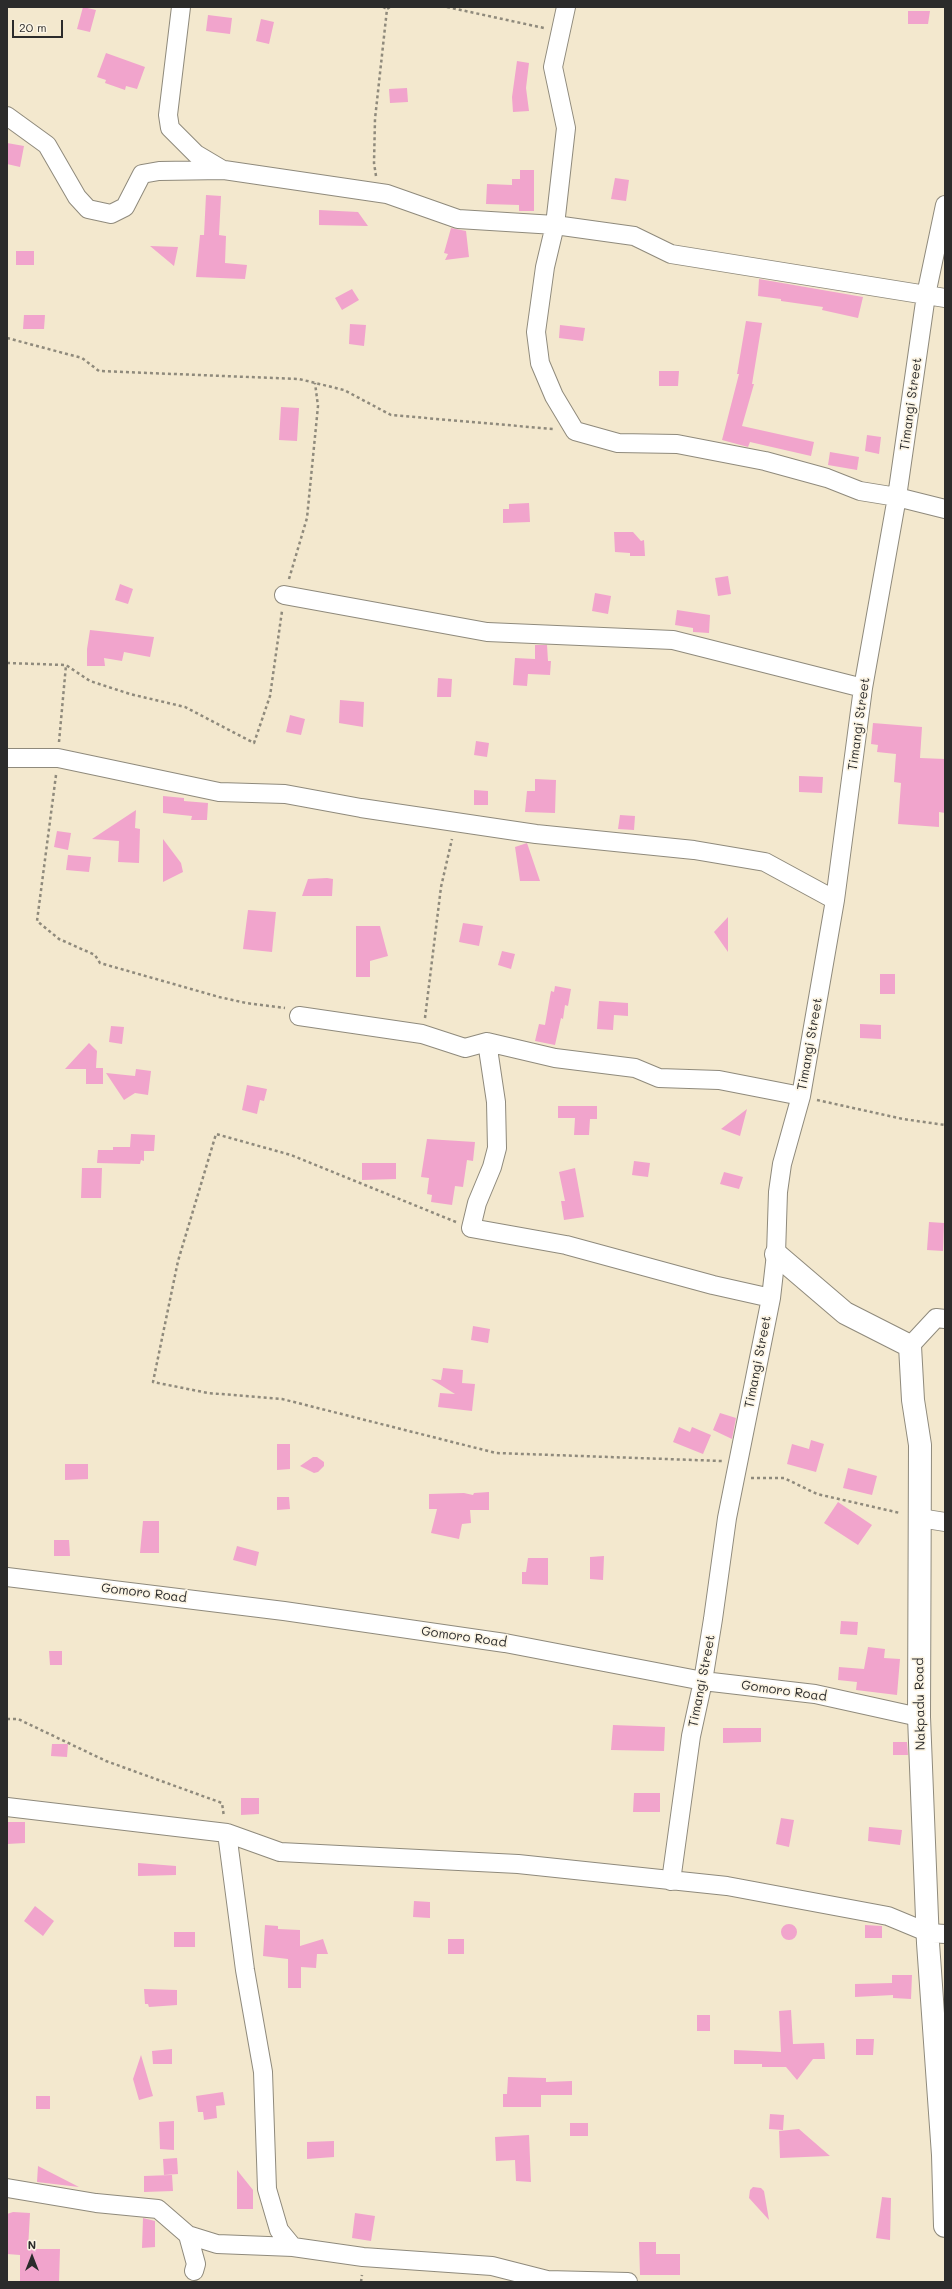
<!DOCTYPE html>
<html>
<head>
<meta charset="utf-8">
<style>
	body { margin:0 }
	#map { position:relative; width:952px; height:2289px; overflow:hidden; background:#f3e8ce; font-family:Mali,sans-serif }
	canvas { display:block }
	.frame { position:absolute; inset:0; border:8px solid #2b2b2b; pointer-events:none }
	.north { position:absolute; left:12px; top:2237px; width:40px; height:40px; -webkit-text-stroke:3px #fcf5e5; paint-order:stroke; rotate:0deg; font-size:11px; font-weight:700; line-height:16px; text-align:center; color:#2b2b2b }
	.north::after { content:''; display:block; margin:auto; width:14px; height:18px; background:#2b2b2b; clip-path:polygon(50% 0,100% 100%,50% 72%,0 100%) }
	.scale { position:absolute; left:12px; top:20px; width:51px; height:18px; box-sizing:border-box; border:2px solid #2b2b2b; border-top:0; padding-left:5px; font-size:12px; line-height:14px; white-space:nowrap; color:#2b2b2b; -webkit-text-stroke:3px #fcf5e5; paint-order:stroke }
</style>
</head>
<body>
<div id="map">
<canvas width="952" height="2289"></canvas>
<div class="frame"></div>
<div class="north">N</div>
<div class="scale">20 m</div>
</div>
<script>
const context = document.querySelector('canvas').getContext('2d');
context.lineJoin = 'round';
function fill(path, color) { context.fillStyle = color; context.fill(path, 'evenodd'); }
const toPath = rows => new Path2D(rows.map(r => 'M' + r).join(''));
function trace(path, color, width, dash) { context.strokeStyle = color; context.lineWidth = width; context.lineCap = dash ? 'butt' : 'round'; context.setLineDash(dash || []); context.stroke(path); }
function label(font, color, halo, rows, align = 'center') {
  context.font = font + ' Mali,sans-serif'; context.lineWidth = 3.5; context.setLineDash([]); context.textBaseline = 'middle'; context.strokeStyle = halo; context.fillStyle = color; for (const [text, x, y, turn = 0] of rows) {
    context.save(); context.translate(x, y); context.rotate((+turn || 0) * Math.PI / 180); context.textAlign = isNaN(turn) ? turn : align; if (halo) context.strokeText(text, 0, 0); context.fillText(text, 0, 0); context.restore();
  }
}
fill(toPath([
	[83,7,96,10,90,32,77,29],
	[908,11,930,11,928,24,908,24],
	[208,15,232,18,230,34,206,31],
	[261,19,274,22,269,44,256,41],
	[106,53,145,67,137,89,126,86,125,90,105,83,106,80,97,77],
	[517,61,529,63,526,88,529,111,513,112,512,97],
	[407,88,408,102,390,103,389,89],
	[7,143,24,146,20,167,7,164],
	[520,170,534,170,534,211,519,211,519,205,486,204,487,184,512,185,512,179,520,179],
	[615,178,629,180,626,201,611,199],
	[206,195,221,196,219,235,226,236,225,263,247,265,245,279,196,277,200,235,204,235],
	[319,210,358,212,368,226,319,225],
	[451,228,466,231,469,257,445,260,448,254,444,253],
	[150,246,178,247,174,266],
	[16,251,34,251,34,265,16,265],
	[759,279,863,297,858,318,822,310,823,307,781,301,781,299,758,296],
	[352,289,359,300,342,310,335,298],
	[24,315,45,315,44,329,23,329],
	[746,321,762,323,752,384,754,384,742,426,814,442,811,456,750,442,748,447,722,440,739,374,737,374],
	[350,324,366,325,364,346,349,344],
	[560,325,585,328,583,341,559,338],
	[659,371,679,371,678,386,659,386],
	[281,407,299,408,297,441,279,440],
	[867,435,881,437,879,454,865,451],
	[830,452,859,457,857,470,828,465],
	[529,503,530,522,503,523,503,509,509,509,509,504],
	[614,532,633,532,641,541,644,540,645,556,630,556,630,553,615,552],
	[728,576,731,594,718,596,715,578],
	[120,584,133,589,128,604,115,600],
	[595,593,611,596,608,614,592,611],
	[677,610,710,615,709,633,693,632,693,628,675,625],
	[90,630,154,637,150,657,124,652,122,661,104,658,105,666,87,666,87,649],
	[535,645,547,645,548,661,551,661,550,675,528,674,527,686,513,685,515,658,535,659],
	[438,678,452,679,451,697,437,697],
	[340,700,364,702,363,727,339,723],
	[290,715,305,719,301,735,286,732],
	[873,723,922,727,920,758,945,759,945,813,939,812,939,827,898,824,901,783,894,782,896,754,877,752,878,745,871,744],
	[476,741,489,743,487,757,474,755],
	[799,776,823,777,822,793,799,792],
	[535,779,556,780,555,813,525,812,527,791,535,791],
	[474,790,488,791,488,805,474,805],
	[163,796,184,798,184,801,208,803,207,820,191,820,192,816,163,813],
	[136,810,135,828,140,829,139,863,118,862,119,841,92,839],
	[620,815,635,816,634,830,618,829],
	[57,831,71,833,68,850,54,847],
	[163,839,181,863,183,872,163,882],
	[527,843,540,881,520,881,515,847],
	[68,855,91,857,89,872,66,870],
	[327,878,333,879,332,896,302,896,308,879],
	[248,910,276,912,272,952,243,949],
	[728,917,728,952,714,932],
	[463,923,483,926,479,946,459,942],
	[356,926,380,926,388,956,370,961,370,977,356,977],
	[502,951,515,954,511,969,498,965],
	[880,974,895,974,895,994,880,994],
	[555,986,571,989,568,1006,565,1005,563,1019,561,1018,555,1045,535,1041,539,1024,545,1025,551,991,554,992],
	[599,1001,628,1003,628,1016,614,1015,613,1030,597,1029],
	[860,1024,881,1025,881,1039,860,1038],
	[111,1026,124,1027,122,1044,109,1042],
	[89,1043,97,1051,96,1068,103,1068,103,1084,86,1084,86,1069,65,1069],
	[136,1069,151,1071,148,1095,135,1093,124,1100,106,1073,135,1076],
	[247,1085,267,1089,264,1101,260,1100,257,1114,242,1110],
	[558,1106,597,1106,597,1119,590,1119,589,1135,574,1135,575,1118,558,1118],
	[747,1109,740,1136,721,1129],
	[131,1134,155,1135,154,1151,144,1151,144,1161,141,1160,140,1164,97,1163,98,1150,113,1150,113,1147,130,1147],
	[427,1139,475,1142,473,1161,467,1160,463,1187,455,1186,452,1205,431,1202,432,1195,427,1194,429,1178,421,1177],
	[634,1161,650,1163,648,1177,632,1175],
	[362,1163,396,1163,396,1179,362,1180],
	[82,1168,102,1168,101,1198,81,1198],
	[575,1168,584,1217,564,1220,561,1201,565,1201,559,1172],
	[724,1172,743,1177,739,1189,720,1184],
	[929,1222,944,1223,943,1251,927,1250],
	[473,1326,490,1329,488,1343,471,1340],
	[443,1368,463,1370,462,1383,475,1384,472,1411,438,1407,440,1393,455,1394,431,1379,441,1380],
	[720,1413,736,1418,732,1439,713,1430],
	[679,1427,690,1432,692,1427,711,1435,703,1454,673,1442],
	[811,1440,824,1444,816,1472,787,1464,792,1444,809,1449],
	[277,1444,290,1444,290,1469,277,1470],
	[313,1457,317,1457,324,1462,324,1466,318,1472,314,1473,300,1466],
	[65,1464,88,1464,88,1479,65,1480],
	[848,1468,877,1476,872,1495,843,1488],
	[489,1492,489,1510,470,1510,471,1523,462,1524,459,1539,431,1533,437,1509,429,1509,429,1494,464,1493,473,1495,474,1493],
	[277,1497,289,1497,290,1509,277,1510],
	[838,1502,872,1525,858,1545,824,1523],
	[143,1521,159,1521,159,1553,140,1553],
	[54,1540,69,1540,70,1556,54,1556],
	[237,1546,259,1552,256,1566,233,1560],
	[604,1556,603,1580,590,1579,590,1557],
	[528,1558,548,1558,548,1585,522,1584,522,1572,526,1572],
	[841,1621,858,1622,857,1635,840,1634],
	[868,1647,885,1649,884,1658,900,1659,897,1695,856,1690,857,1682,838,1680,839,1667,864,1669],
	[49,1651,62,1651,62,1665,50,1665],
	[613,1725,665,1727,664,1751,611,1750],
	[723,1728,761,1728,761,1742,723,1743],
	[893,1742,907,1742,908,1755,893,1755],
	[52,1744,68,1744,67,1757,51,1756],
	[634,1793,660,1793,660,1812,633,1812],
	[241,1798,259,1798,259,1814,241,1815],
	[781,1818,794,1820,789,1847,776,1844],
	[7,1822,25,1822,25,1843,7,1844],
	[869,1827,902,1830,900,1845,868,1841],
	[138,1863,176,1866,176,1875,138,1876],
	[414,1901,430,1902,430,1918,413,1917],
	[35,1906,54,1921,43,1936,24,1921],
	'781 1932a8 8 0 1 1 16 0a8 8 0 1 1-16 0Z',
	[265,1925,278,1926,278,1929,300,1930,300,1946,323,1939,328,1954,317,1954,316,1968,301,1967,301,1988,288,1988,288,1959,263,1956],
	[865,1925,882,1926,882,1938,865,1938],
	[174,1932,195,1932,195,1947,174,1947],
	[448,1939,464,1939,464,1954,448,1954],
	[892,1975,912,1975,911,1999,893,1998,893,1995,855,1997,855,1984,892,1983],
	[144,1989,177,1990,177,2005,149,2007,148,2004,145,2004],
	[791,2010,793,2044,824,2043,825,2059,813,2059,797,2080,786,2067,762,2067,762,2064,734,2064,734,2050,781,2052,779,2011],
	[697,2015,710,2015,710,2031,697,2031],
	[856,2039,874,2039,873,2055,856,2055],
	[172,2049,172,2064,153,2064,152,2051],
	[141,2055,153,2096,139,2100,133,2079],
	[508,2077,546,2078,546,2082,572,2081,572,2095,541,2095,541,2107,503,2107,503,2094,507,2094],
	[223,2092,225,2105,216,2106,217,2118,204,2120,203,2112,198,2112,196,2096],
	[36,2096,50,2096,50,2109,36,2109],
	[770,2114,784,2115,783,2130,769,2129],
	[174,2121,174,2150,160,2149,159,2122],
	[570,2123,588,2123,588,2136,570,2136],
	[799,2129,830,2156,780,2158,779,2131],
	[529,2135,531,2182,516,2181,515,2160,496,2161,495,2137],
	[334,2141,334,2157,307,2159,307,2142],
	[177,2158,178,2174,164,2175,163,2159],
	[38,2166,79,2187,37,2182],
	[237,2170,253,2190,253,2209,237,2209],
	[172,2175,173,2191,144,2192,144,2176],
	[753,2187,761,2188,764,2191,769,2220,749,2198,750,2190],
	[882,2197,891,2198,890,2240,876,2238],
	[13,2212,30,2213,28,2249,60,2249,59,2282,20,2282,20,2255,7,2254,7,2214],
	[355,2213,375,2216,371,2241,352,2238],
	[143,2218,155,2221,155,2247,142,2248],
	[639,2242,656,2242,656,2254,680,2254,680,2275,640,2275]
]), '#f1a4cc');
const minor = toPath([
	[181,7,168,115,170,128,196,154,223,170],
	[566,7,553,67,566,128,555,225,545,267,536,332,540,363,554,396,575,431,618,443,677,444,765,461,827,478,860,491,897,497,945,509],
	[7,116,47,145,77,197,88,209,111,214,125,207,142,174,159,171,224,170,387,194,458,219,555,225,634,236,671,254,945,298],
	[284,595,487,632,673,640,863,688],
	[7,758,58,758,219,792,285,794,361,808,536,834,694,850,765,862,835,900],
	[299,1016,422,1034,465,1048,487,1042,555,1058,635,1068,659,1078,719,1080,801,1096],
	[487,1042,496,1102,497,1148,492,1167,477,1203,471,1228,566,1245,713,1285,771,1298],
	[910,1346,936,1318,945,1319],
	[920,1518,945,1522],
	[7,1577,284,1611,505,1643,703,1681,815,1694,919,1717],
	[7,1807,227,1833],
	[671,1881,691,1736,703,1681,713,1619,727,1518,771,1298,776,1254,778,1192,782,1164,801,1096,835,900,863,688,897,497,926,295,945,205],
	[7,2188,96,2203,158,2209,188,2235,196,2264,194,2271],
	[188,2235,217,2244,293,2247,279,2230,267,2189,263,2072,245,1970,227,1833,280,1852,518,1864,727,1886,888,1916,929,1933,945,1934],
	[293,2247,363,2257,492,2266,547,2280,628,2282]
]);
const tertiary = toPath([
	[776,1254,845,1313,910,1346,913,1400,920,1445,919,1717,928,1943,943,2155,945,2226]
]);
trace(minor, '#8f8a7c', 20);
trace(tertiary, '#8f8a7c', 24);
trace(toPath([
	[383,7,387,9],
	[447,7,544,28],
	[376,176,374,163,375,119,387,9,390,7],
	[7,338,82,358,99,371,299,379,344,390,391,415,553,429],
	[289,579,307,518,318,406,315,383],
	[7,663,66,665,90,681,130,694,185,707,254,743,270,696,282,611],
	[59,742,66,665],
	[56,775,37,921,59,939,95,955,100,963,219,997,246,1003,285,1008],
	[425,1018,441,887,452,839],
	[817,1100,903,1119,945,1125],
	[456,1222,291,1155,216,1134,178,1261,153,1382,208,1393,282,1399,496,1453,722,1461],
	[751,1478,784,1478,817,1494,900,1513],
	[7,1719,18,1719,106,1761,222,1803,224,1817],
	[361,2282,362,2275]
]), '#8f8a7c', 2.5, [3, 3]);
trace(minor, '#fff', 18);
trace(tertiary, '#fff', 22);
label('13px', '#2b2b2b', '#fcf5e5', [
	["Timangi Street",911,404,-82],
	["Timangi Street",859,724,-82],
	["Timangi Street",810,1044,-80],
	["Timangi Street",758,1362,-79],
	["Gomoro Road",144,1593,7],
	["Gomoro Road",464,1637,8],
	["Timangi Street",702,1681,-79],
	["Gomoro Road",784,1691,8],
	["Nakpadu Road",920,1704,-91]
]);
</script>
</body>
</html>
